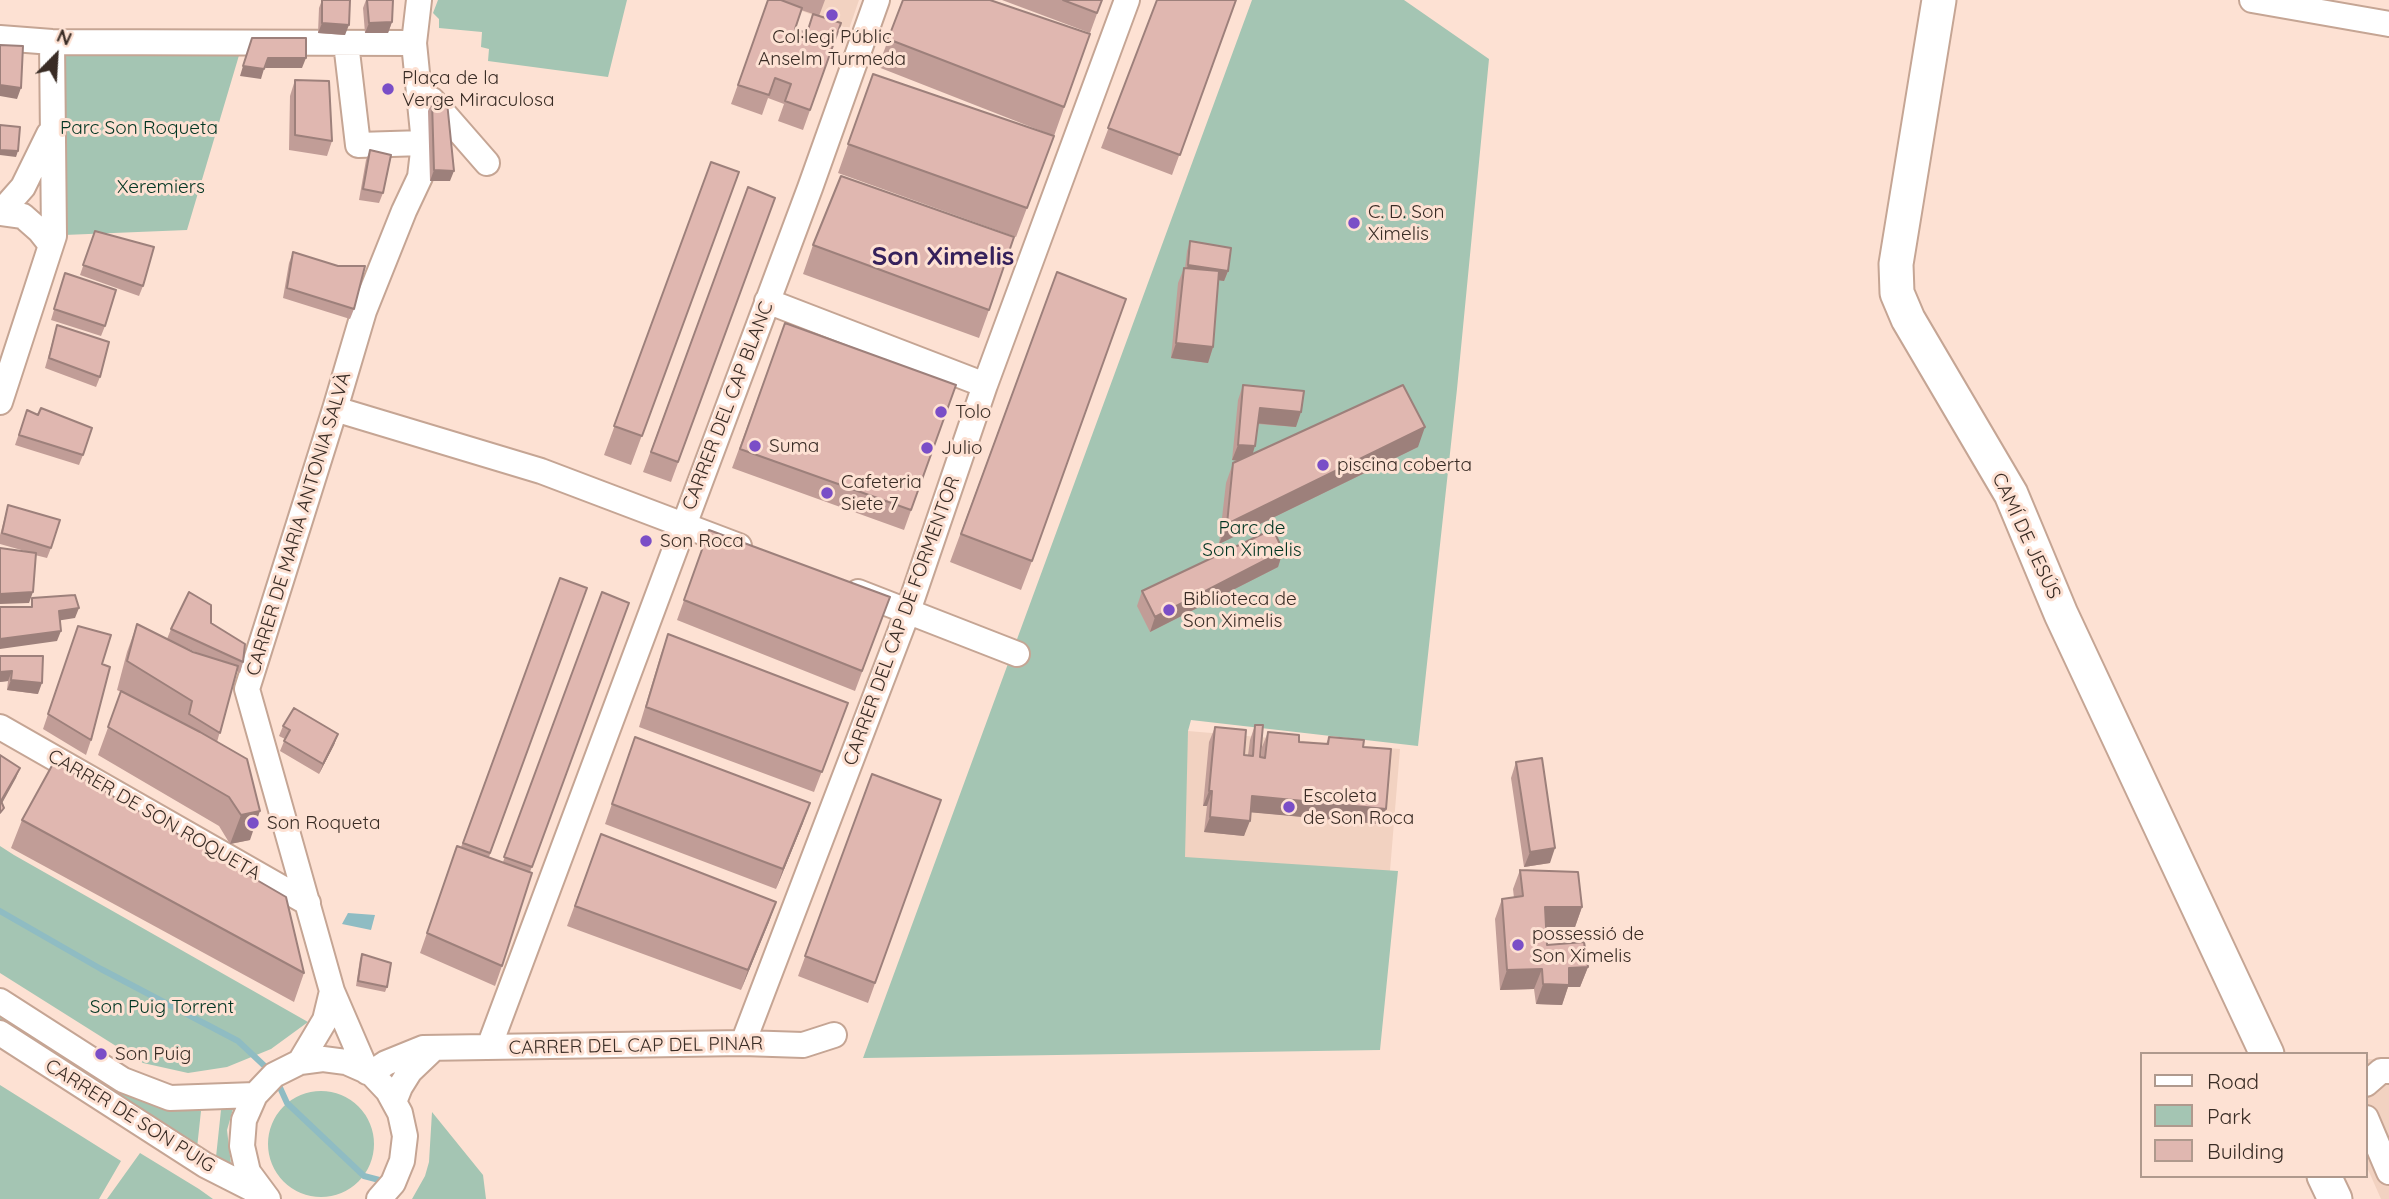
<!DOCTYPE html>
<html>
<head>
<meta charset="utf-8">
<style>
	body { margin:0 }
	#map { position:relative; width:2389px; height:1199px; overflow:hidden; background:#fde1d3; font-family:Quicksand,sans-serif }
	canvas { display:block }
	.legend { position:absolute; left:2140px; top:1052px; width:228px; height:126px; box-sizing:border-box; background:#fde1d3; border:2px solid #af998d; margin:0; padding:9px 12px; list-style:none; font-size:21px; color:#392c25 }
	.legend li { display:flex; align-items:center; gap:14px; height:35px }
	.legend b { width:35px; border:2px solid #af998d }
	.north { position:absolute; left:21px; top:21px; width:70px; height:70px; -webkit-text-stroke:5px #fde1d3; paint-order:stroke; rotate:24deg; font-size:19px; font-weight:700; line-height:28px; text-align:center; color:#392c25 }
	.north::after { content:''; display:block; margin:auto; width:24px; height:32px; background:#392c25; clip-path:polygon(50% 0,100% 100%,50% 72%,0 100%) }
</style>
</head>
<body>
<div id="map">
<canvas width="2389" height="1199"></canvas>
<ul class="legend">
<li><b style="height:9px;background:#fff"></b>Road</li>
<li><b style="height:19px;background:#a4c5b3"></b>Park</li>
<li><b style="height:19px;background:#e0b7b0"></b>Building</li>
</ul>
<div class="north">N</div>
</div>
<script>
const context = document.querySelector('canvas').getContext('2d');
context.lineJoin = 'round';
function fill(path, color) { context.fillStyle = color; context.fill(path, 'evenodd'); }
const toPath = rows => new Path2D(rows.map(r => 'M' + r).join(''));
function trace(path, color, width, dash) { context.strokeStyle = color; context.lineWidth = width; context.lineCap = dash ? 'butt' : 'round'; context.setLineDash(dash || []); context.stroke(path); }
function label(font, color, halo, rows, align = 'center') {
  context.font = font + ' Quicksand,sans-serif'; context.lineWidth = 6; context.setLineDash([]); context.textBaseline = 'middle'; context.strokeStyle = halo; context.fillStyle = color; for (const [text, x, y, turn = 0] of rows) {
    context.save(); context.translate(x, y); context.rotate((+turn || 0) * Math.PI / 180); context.textAlign = isNaN(turn) ? turn : align; if (halo) context.strokeText(text, 0, 0); context.fillText(text, 0, 0); context.restore();
  }
}
fill(toPath([
	[773,0,859,0,849,29],
	[1188,731,1400,749,1389,883,1178,865],
	[2366,1059,2389,1059,2389,1199,2381,1199,2366,1165]
]), '#f2d2c1');
fill(toPath([
	[438,0,627,0,608,77,488,61,489,49,481,47,482,32,439,28,439,19,433,13],
	[1252,0,1404,0,1489,59,1457,389,1418,746,1191,720,1188,731,1185,857,1398,871,1380,1050,863,1058],
	[65,52,240,52,187,230,64,235],
	[0,846,14,855,308,1022,271,1049,227,1067,188,1073,143,1063,0,973],
	[0,1015,180,1108,201,1111,197,1148,0,1023],
	[0,1085,121,1161,99,1199,0,1199],
	'268 1144a53 53 0 1 1 106 0a53 53 0 1 1-106 0Z',
	[233,1109,227,1130,231,1164,216,1157,221,1110],
	[432,1112,483,1175,486,1199,412,1199,425,1176,429,1162],
	[140,1153,199,1189,213,1199,107,1199]
]), '#a4c5b3');
fill(toPath([
	[348,913,375,915,371,930,342,924]
]), '#8fbcc3');
trace(toPath([
	[0,911,101,969,238,1041,271,1072],
	[277,1081,287,1103,364,1176,387,1182]
]), '#8fbcc3', 6);
const street = toPath([
	[2252,0,2389,24],
	[0,38,52,42,414,43],
	[346,43,358,145,424,143],
	[427,98,432,100,487,163],
	[0,213,23,187,49,134],
	[0,213,23,216,40,231,51,245],
	[767,301,985,385],
	[0,402,54,236,52,42],
	[335,409,541,471,739,546],
	[858,592,1017,654],
	[0,727,308,903],
	[0,1001,123,1080,170,1098,255,1095],
	[0,1033,205,1165,262,1194],
	[743,1043,908,611,985,385,1127,0],
	[489,1047,810,188,877,0],
	[300,1062,325,1020,332,991],
	[367,1072,332,991,247,689,335,409,364,311,404,211,420,177,424,143,414,43,419,0],
	[371,1073,386,1063,423,1048,743,1043,803,1045,834,1035],
	[2366,1084,2381,1071,2389,1071],
	[394,1102,400,1087,410,1071,432,1050],
	[2366,1118,2389,1172],
	[268,1199,248,1172,242,1146,244,1120,255,1095,274,1075,300,1062,323,1059,346,1062,371,1073,388,1091,400,1113,405,1136,402,1161,393,1183,379,1199]
]);
const secondary = toPath([
	[1939,0,1896,264,1897,293,1908,319,2011,494,2061,614,2267,1054],
	[2324,1176,2335,1199]
]);
trace(street, '#c5a594', 28);
trace(secondary, '#c5a594', 37);
trace(street, '#fff', 24);
trace(secondary, '#fff', 33);
fill(toPath([
	[322,0,350,0,345,35,318,33,319,8],
	[366,0,393,0,392,22,388,33,365,33,363,8],
	[768,0,825,0,819,16,841,23,803,130,778,121,784,104,768,98,762,115,731,104],
	[801,10,813,14,807,33,795,29],
	[903,0,1090,34,1054,136,878,67],
	[1002,0,1102,0,1090,33],
	[1157,0,1236,0,1172,175,1101,148],
	[873,74,1054,136,1016,237,838,173],
	[295,80,332,141,327,156,289,150,290,96],
	[432,101,450,181,430,181,428,111],
	[370,150,383,193,379,203,359,200,366,160],
	[711,162,739,172,631,465,604,455],
	[748,187,775,198,671,482,643,472],
	[95,231,143,286,139,296,80,275],
	[1190,241,1228,271,1224,281,1218,280,1213,347,1208,363,1171,358,1178,283,1184,268,1185,268,1187,251],
	[813,245,989,310,979,338,803,274],
	[293,252,354,309,350,319,283,298,289,263],
	[1057,272,1032,561,1021,590,950,562],
	[65,273,105,326,101,336,51,320],
	[785,323,956,385,904,530,732,468],
	[57,325,100,377,96,387,45,368],
	[1243,385,1296,427,1258,424,1253,453,1418,447,1219,544,1226,483,1233,463,1238,461,1232,460,1238,400],
	[27,410,83,455,79,465,15,445],
	[8,505,51,548,47,558,35,555,29,603,25,551,0,544,0,535],
	[709,530,890,597,855,691,677,620],
	[1283,551,1278,567,1150,632,1137,606,1142,591],
	[560,578,587,588,489,857,503,862,602,592,629,603,530,872,502,966,495,986,420,953,457,846,461,847],
	[211,623,243,662,240,673,237,671,217,742,250,840,230,844,219,826,98,755,121,692,117,690,127,652,137,624,193,652,200,654,167,639,171,629],
	[78,626,102,664,91,740,86,755,43,729],
	[668,634,848,703,814,792,639,727,661,654],
	[0,656,38,694,7,690,8,681,0,682],
	[1255,725,1260,757,1261,757,1262,747,1268,732,1299,742,1326,744,1329,737,1363,747,1386,809,1380,824,1251,812,1244,836,1204,832,1207,806,1203,806,1209,742,1215,727,1244,755,1248,755,1250,740],
	[283,726,338,734,334,745,319,774,280,751,285,739,279,736],
	[635,737,803,823,776,889,605,824],
	[1516,762,1550,863,1524,867,1511,778],
	[872,774,941,800,868,1003,798,976],
	[22,820,304,973,294,1002,11,848],
	[601,834,776,902,741,990,567,926],
	[1520,870,1582,907,1575,927,1546,927,1547,945,1588,967,1580,987,1568,987,1562,1005,1536,1004,1534,989,1500,990,1495,919,1502,899,1514,898,1513,889],
	[362,954,387,987,385,992,356,986,360,959]
]), '#c19d97');
fill(toPath([
	[392,22,388,33,365,33,369,23],
	[322,23,349,25,345,35,318,33],
	[268,58,306,58,302,68,265,68],
	[243,66,264,69,261,79,240,76],
	[0,85,21,88,17,99,0,96],
	[0,150,18,151,16,157,0,155],
	[434,170,454,171,450,181,430,181],
	[1188,265,1228,271,1224,281,1184,275],
	[1176,343,1213,347,1208,363,1171,358],
	[1260,408,1301,412,1296,427,1254,423],
	[1425,427,1418,447,1219,544,1227,524],
	[1238,445,1255,446,1250,462,1232,460],
	[1283,551,1278,567,1150,632,1155,617],
	[33,592,29,603,0,604,0,594],
	[79,608,75,618,56,621,59,611],
	[61,631,57,641,0,649,0,639],
	[12,671,8,681,0,682,0,672],
	[11,680,42,683,38,694,7,690],
	[338,734,334,745,319,774,323,764],
	[20,768,16,778,0,807,0,804],
	[1209,791,1212,791,1207,806,1203,806],
	[1252,796,1386,809,1380,824,1247,812],
	[810,803,803,823,776,889,783,869],
	[260,811,250,840,230,844,241,815],
	[1210,817,1250,821,1244,836,1204,832],
	[1555,848,1550,863,1524,867,1530,852],
	[776,902,769,922,741,990,748,970],
	[1545,907,1582,907,1575,927,1538,927],
	[1588,967,1580,987,1568,987,1562,1005,1536,1004,1543,984,1569,968],
	[1542,969,1534,989,1500,990,1507,970]
]), '#9d807b');
const building = toPath([
	[322,0,350,0,349,25,322,23,322,0],
	[367,0,393,0,392,22,369,23,367,0],
	[768,0,781,0,802,8,795,29,807,33,813,14,841,23,810,110,785,101,791,84,775,78,769,95,738,85,768,0],
	[903,0,990,0,1090,34,1064,107,888,39,903,0],
	[1063,0,1102,0,1097,13,1063,0],
	[1157,0,1236,0,1180,155,1108,128,1157,0],
	[252,38,306,38,306,58,268,58,264,69,243,66,252,38],
	[0,45,23,46,21,88,0,85,0,45],
	[873,74,1054,136,1027,208,848,144,873,74],
	[295,80,329,81,332,141,295,135,295,80],
	[432,101,447,102,454,171,434,170,432,101],
	[0,125,20,127,18,151,0,150,0,125],
	[370,150,391,155,383,193,363,189,370,150],
	[711,162,739,172,642,436,614,426,711,162],
	[841,176,1014,237,989,310,813,245,841,176],
	[748,187,775,198,678,462,651,452,748,187],
	[95,231,154,247,143,286,83,265,95,231],
	[1190,241,1231,248,1228,271,1188,265,1190,241],
	[293,252,338,266,365,266,354,309,287,288,293,252],
	[1184,268,1219,271,1213,347,1176,343,1184,268],
	[1057,272,1126,299,1032,561,961,534,1057,272],
	[65,273,116,290,105,326,54,309,65,273],
	[785,323,956,385,911,510,740,449,785,323],
	[57,325,109,342,100,377,49,358,57,325],
	[1243,385,1304,391,1301,412,1260,408,1255,446,1238,445,1243,385],
	[1403,385,1425,427,1227,524,1233,463,1403,385],
	[41,408,92,428,83,455,19,435,27,410,38,415,41,408],
	[8,505,60,520,51,548,2,533,8,505],
	[1273,529,1283,551,1155,617,1142,591,1273,529],
	[709,530,890,597,862,671,684,600,709,530],
	[0,548,36,553,33,592,0,594,0,548],
	[560,578,587,588,490,853,463,843,560,578],
	[189,592,211,605,211,623,245,644,243,662,171,629,189,592],
	[602,592,629,603,532,867,504,857,602,592],
	[75,595,79,608,59,611,61,631,0,639,0,607,32,607,32,598,75,595],
	[137,624,193,652,238,666,220,733,189,714,192,701,127,661,137,624],
	[78,626,111,635,102,664,110,667,91,740,48,714,78,626],
	[668,634,848,703,822,772,646,707,668,634],
	[0,656,43,656,42,683,11,680,12,671,0,672,0,656],
	[121,691,200,732,247,759,260,811,241,815,229,797,108,727,121,691],
	[294,708,338,734,323,764,284,741,290,730,283,726,294,708],
	[1255,725,1263,725,1260,757,1265,758,1268,732,1299,735,1299,742,1328,744,1329,737,1364,740,1363,747,1391,749,1386,809,1252,796,1250,821,1210,817,1212,791,1209,791,1215,727,1246,730,1244,755,1253,756,1255,725],
	[635,737,810,803,783,869,612,804,635,737],
	[0,755,20,768,1,801,4,808,0,813,0,755],
	[1542,758,1555,848,1530,852,1516,762,1542,758],
	[54,762,286,897,304,973,22,820,54,762],
	[872,774,941,800,875,983,805,956,872,774],
	[601,834,776,902,748,970,575,906,601,834],
	[457,846,532,873,502,966,427,933,457,846],
	[1520,870,1578,872,1582,907,1545,907,1547,945,1584,942,1588,967,1569,968,1569,985,1543,984,1542,969,1507,970,1502,899,1523,896,1520,870],
	[362,954,391,963,387,987,358,981,362,954]
]);
fill(building, '#e0b7b0');
trace(building, '#9d807b', 2);
for (const [x, y, r, color] of [
	[832,15,7,"#7a4ec7"],
	[388,89,7,"#7a4ec7"],
	[1354,223,7,"#7a4ec7"],
	[941,412,7,"#7a4ec7"],
	[755,446,7,"#7a4ec7"],
	[927,448,7,"#7a4ec7"],
	[1323,465,7,"#7a4ec7"],
	[827,493,7,"#7a4ec7"],
	[646,541,7,"#7a4ec7"],
	[1169,610,7,"#7a4ec7"],
	[1289,807,7,"#7a4ec7"],
	[253,823,7,"#7a4ec7"],
	[1518,945,7,"#7a4ec7"],
	[101,1054,7,"#7a4ec7"]
]) { const dot = new Path2D(); dot.arc(x, y, r, 0, 2 * Math.PI); context.fillStyle = color; context.fill(dot); trace(dot, '#fde1d3', 2.5); }
label('19px', '#392c25', '#fde1d3', [
	["Col·legi Públic",832,37,"center"],
	["Anselm Turmeda",832,59,"center"],
	["Plaça de la",402,78],
	["Verge Miraculosa",402,100],
	["C. D. Son",1368,212],
	["Ximelis",1368,234],
	["Tolo",955,412],
	["Suma",769,446],
	["Julio",941,448],
	["piscina coberta",1337,465],
	["Cafeteria",841,482],
	["Siete 7",841,504],
	["Son Roca",660,541],
	["Biblioteca de",1183,599],
	["Son Ximelis",1183,621],
	["Escoleta",1303,796],
	["de Son Roca",1303,818],
	["Son Roqueta",267,823],
	["possessió de",1532,934],
	["Son Ximelis",1532,956],
	["Son Puig",115,1054]
], 'left');
label('19px', '#013522', '#fde1d3', [
	["Parc Son Roqueta",139,128],
	["Xeremiers",161,187],
	["Parc de",1252,528],
	["Son Ximelis",1252,550],
	["Son Puig Torrent",162,1007]
]);
label('19px', '#392c25', '#fde1d3', [
	["CARRER DEL CAP BLANC",728,406,-69],
	["CARRER DE MARIA ANTONIA SALVÀ",299,524,-73],
	["CAMÍ DE JESÚS",2026,536,65],
	["CARRER DEL CAP DE FORMENTOR",902,621,-70],
	["CARRER DE SON ROQUETA",154,815,30],
	["CARRER DEL CAP DEL PINAR",636,1046,-1],
	["CARRER DE SON PUIG",130,1116,32]
]);
label('bold 26px', '#35215b', '#fde1d3', [
	["Son Ximelis",943,257]
]);
</script>
</body>
</html>
